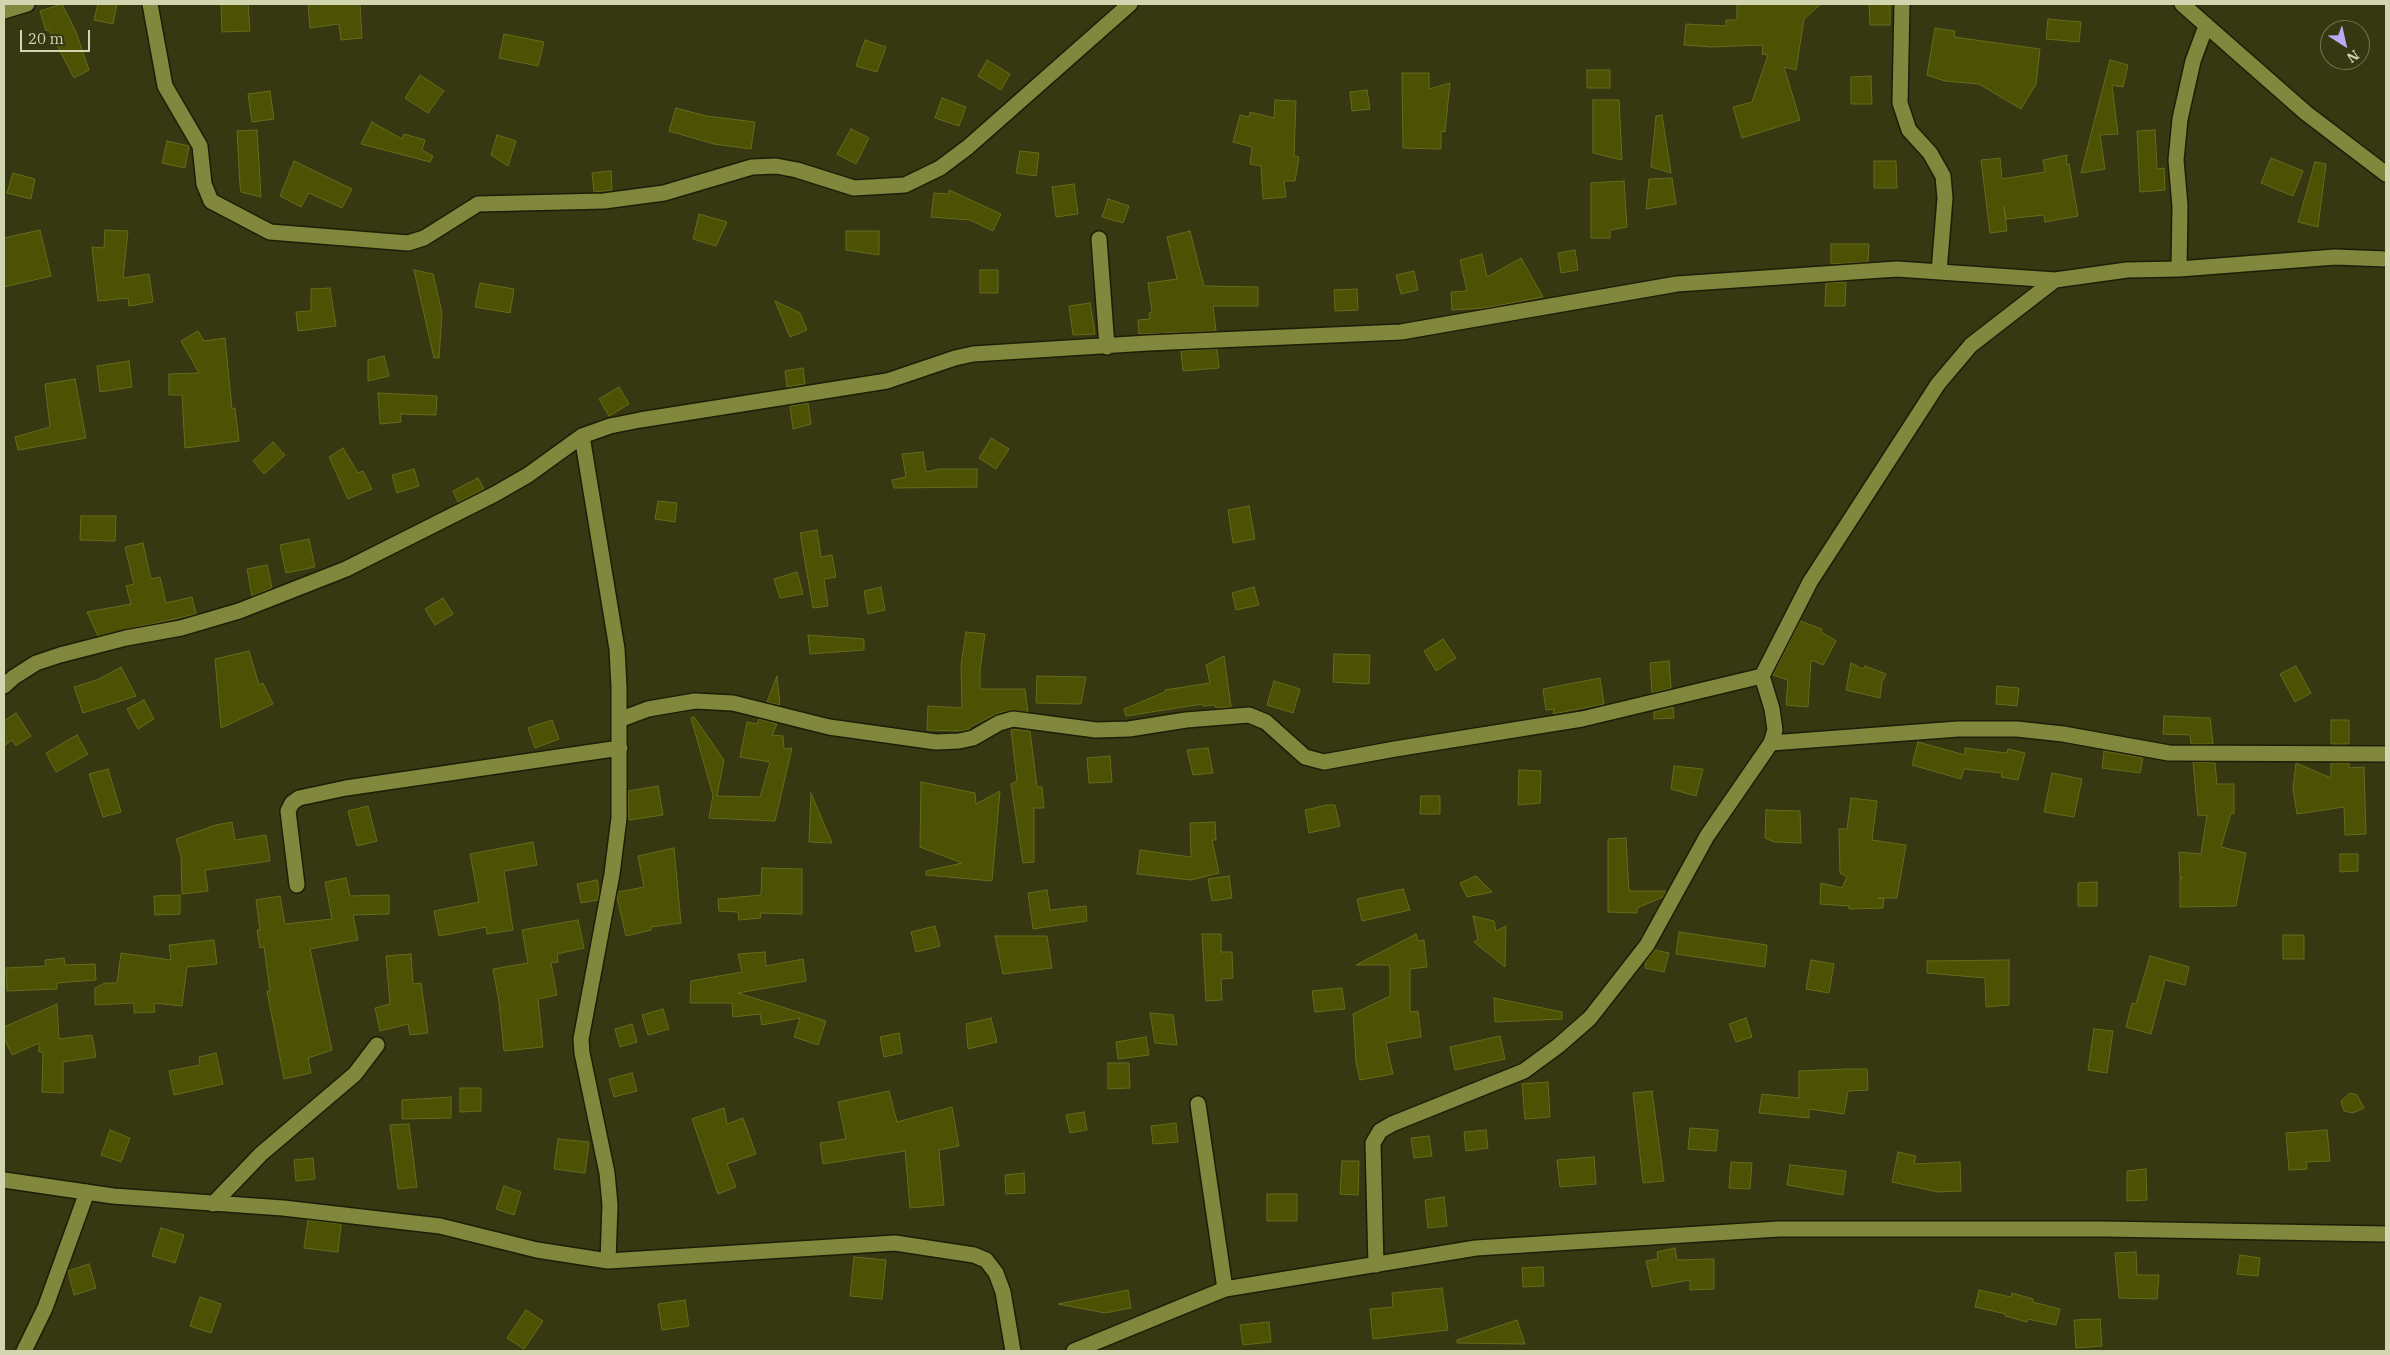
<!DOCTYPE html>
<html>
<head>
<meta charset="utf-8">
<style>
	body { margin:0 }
	#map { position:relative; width:2390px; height:1355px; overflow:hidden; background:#353810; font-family:"IBM Plex Serif",serif }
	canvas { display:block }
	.frame { position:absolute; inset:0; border:5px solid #d1d6b1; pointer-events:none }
	.north { position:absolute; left:2320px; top:20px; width:50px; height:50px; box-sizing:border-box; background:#353810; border:1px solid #737750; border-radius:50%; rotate:145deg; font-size:14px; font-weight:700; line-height:20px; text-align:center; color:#d1d6b1 }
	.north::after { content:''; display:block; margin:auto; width:18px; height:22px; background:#baaaf6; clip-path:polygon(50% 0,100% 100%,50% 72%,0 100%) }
	.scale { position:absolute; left:20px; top:30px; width:70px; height:22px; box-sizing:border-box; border:2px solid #d1d6b1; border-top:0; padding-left:6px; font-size:15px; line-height:18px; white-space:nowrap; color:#d1d6b1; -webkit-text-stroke:4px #353810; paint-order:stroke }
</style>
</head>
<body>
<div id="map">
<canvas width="2390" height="1355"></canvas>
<div class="frame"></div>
<div class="north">N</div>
<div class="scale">20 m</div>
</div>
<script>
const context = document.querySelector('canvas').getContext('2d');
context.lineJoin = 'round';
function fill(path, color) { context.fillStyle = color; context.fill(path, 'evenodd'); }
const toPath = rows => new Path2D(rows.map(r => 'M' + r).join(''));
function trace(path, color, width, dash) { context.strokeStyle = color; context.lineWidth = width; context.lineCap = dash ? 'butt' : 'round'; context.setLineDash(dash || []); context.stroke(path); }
const building = toPath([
	[62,4,76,32,89,70,74,78,49,30,46,31,40,11,62,4],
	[98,4,117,4,113,24,94,20,98,4],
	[221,4,248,4,250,31,222,32,221,4],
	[308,4,360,4,362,38,341,40,339,24,310,28,308,4],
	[1737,4,1821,4,1804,19,1796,70,1784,67,1800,120,1742,138,1733,107,1752,102,1768,55,1762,54,1763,45,1711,47,1684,45,1686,24,1726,26,1726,20,1737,20,1737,4],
	[1869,4,1890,4,1890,25,1870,25,1869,4],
	[2048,19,2081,22,2079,42,2046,39,2048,19],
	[1935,28,1955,31,1954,37,2040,49,2036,84,2021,109,1979,84,1945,81,1927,75,1935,28],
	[504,34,544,42,538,66,499,58,504,34],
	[865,40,886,47,877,72,856,66,865,40],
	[987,60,1010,74,1001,90,978,76,987,60],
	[2110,60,2128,65,2123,87,2112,85,2118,134,2100,135,2105,169,2081,173,2110,60],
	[1587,70,1610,70,1610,88,1587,88,1587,70],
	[1402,73,1429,73,1429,89,1450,83,1445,132,1441,131,1441,149,1403,148,1402,73],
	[420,75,444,91,428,113,405,98,420,75],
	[1871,76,1872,104,1851,104,1851,77,1871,76],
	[1367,90,1370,109,1352,111,1350,92,1367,90],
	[270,91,274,119,252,122,248,94,270,91],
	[942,98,966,107,959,126,935,118,942,98],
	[1275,100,1296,101,1294,156,1299,157,1295,181,1284,181,1286,197,1263,199,1261,166,1250,164,1252,147,1233,142,1240,115,1249,117,1250,112,1274,118,1275,100],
	[1593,100,1619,100,1622,160,1593,153,1593,100],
	[676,108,706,116,755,122,751,149,714,144,669,131,676,108],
	[1662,115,1671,173,1651,167,1656,116,1662,115],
	[372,122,402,139,404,134,425,140,422,150,433,156,430,162,361,144,372,122],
	[851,129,869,138,856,164,837,154,851,129],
	[257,130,261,197,241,192,240,185,237,131,257,130],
	[2155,130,2157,169,2164,168,2165,190,2140,192,2137,131,2155,130],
	[497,135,516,141,508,166,491,155,497,135],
	[167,141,189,146,185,168,162,163,167,141],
	[1020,151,1039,153,1036,176,1016,173,1020,151],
	[2067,155,2066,164,2069,164,2078,216,2045,222,2044,215,2006,219,2004,207,2007,231,1990,233,1981,160,2000,158,2002,179,2045,172,2043,160,2067,155],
	[2271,158,2303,171,2293,196,2261,183,2271,158],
	[294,161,352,189,342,208,309,193,301,207,280,196,294,161],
	[1874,161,1896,161,1897,188,1874,188,1874,161],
	[2315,162,2326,164,2318,227,2298,222,2315,162],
	[611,171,612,190,594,192,592,173,611,171],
	[13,173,35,179,31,199,7,193,13,173],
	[1672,178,1676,204,1646,209,1649,179,1672,178],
	[1624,181,1627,227,1610,230,1610,238,1591,238,1591,183,1624,181],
	[1074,184,1078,214,1056,217,1052,187,1074,184],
	[949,190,1001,214,993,231,970,220,931,217,934,193,949,194,949,190],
	[1108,199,1129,206,1123,223,1102,217,1108,199],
	[699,214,727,222,716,246,693,239,699,214],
	[40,230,51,276,4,287,4,238,40,230],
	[105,230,128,231,123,278,149,274,153,302,129,306,128,298,98,301,92,247,104,248,105,230],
	[846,231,879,231,879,255,846,250,846,231],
	[1190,231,1204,286,1258,287,1258,306,1213,306,1216,331,1139,334,1138,320,1150,319,1149,313,1152,312,1148,283,1177,279,1167,237,1190,231],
	[1831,244,1869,244,1868,262,1831,264,1831,244],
	[1575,250,1578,270,1561,273,1558,253,1575,250],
	[1482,254,1487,277,1521,258,1543,297,1485,308,1452,310,1451,292,1467,291,1460,260,1482,254],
	[414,270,433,274,442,313,439,358,434,358,414,270],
	[980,270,998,270,998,293,980,293,980,270],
	[1414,271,1418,290,1401,294,1396,275,1414,271],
	[1843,282,1846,282,1845,306,1825,306,1826,283,1843,282],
	[480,283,514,289,510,313,475,307,480,283],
	[330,288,336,326,298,331,296,312,311,311,311,289,330,288],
	[1357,289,1358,310,1335,311,1334,290,1357,289],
	[775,301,800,313,807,330,790,337,775,301],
	[1090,303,1095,334,1073,335,1069,306,1090,303],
	[198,331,204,341,225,338,232,409,235,408,239,441,185,448,182,395,169,395,169,374,199,373,181,341,198,331],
	[1217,349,1219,368,1183,371,1181,351,1217,349],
	[384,356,389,376,368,381,368,360,384,356],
	[129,361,132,387,100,392,97,366,129,361],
	[803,368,805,384,787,387,785,371,803,368],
	[75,379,86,438,18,450,15,437,50,427,45,384,75,379],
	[619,387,629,404,609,416,599,399,619,387],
	[378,393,437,396,436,415,400,414,401,422,380,424,378,393],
	[808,403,811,424,793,429,790,406,808,403],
	[991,438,1009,449,996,469,979,458,991,438],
	[273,442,285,455,264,474,253,461,273,442],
	[343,448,358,473,363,471,372,489,348,499,329,457,343,448],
	[923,452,926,472,939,469,977,469,977,487,894,488,892,480,906,477,902,454,923,452],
	[414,469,419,486,397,493,392,475,414,469],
	[478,478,484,489,458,502,453,491,478,478],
	[658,501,677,503,675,522,655,519,658,501],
	[1249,506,1255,539,1233,543,1228,510,1249,506],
	[81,516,116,516,115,541,80,540,81,516],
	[817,530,821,557,832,555,836,577,824,579,828,606,813,608,800,533,817,530],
	[309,539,315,567,286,573,280,545,309,539],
	[143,543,151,579,160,577,166,603,192,597,196,614,98,636,87,612,131,604,126,586,134,584,125,547,143,543],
	[267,565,272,588,252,596,247,569,267,565],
	[797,572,803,594,780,598,774,579,797,572],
	[881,587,885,610,868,614,864,591,881,587],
	[1254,587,1259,605,1236,610,1232,593,1254,587],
	[443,598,453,614,435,625,425,609,443,598],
	[1800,621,1822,629,1821,632,1836,641,1823,665,1811,660,1808,707,1786,705,1788,680,1773,675,1800,621],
	[966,632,985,634,980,670,980,689,1025,689,1028,712,1011,710,996,714,970,727,970,729,960,731,927,730,928,706,962,708,961,665,966,632],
	[808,635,864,639,864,650,810,654,808,635],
	[1443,639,1456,658,1436,671,1424,651,1443,639],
	[249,651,259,685,263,683,273,704,221,728,215,659,249,651],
	[1334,654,1370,655,1369,684,1333,682,1334,654],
	[1224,656,1231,707,1216,708,1215,705,1203,706,1202,704,1126,716,1124,709,1165,692,1165,690,1210,683,1206,665,1224,656],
	[1669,661,1671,688,1652,693,1650,663,1669,661],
	[1851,663,1863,669,1865,666,1886,674,1882,682,1880,698,1846,690,1851,663],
	[2296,666,2311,693,2295,702,2280,674,2296,666],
	[121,667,136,696,83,713,74,687,97,680,121,667],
	[777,676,780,705,767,702,777,676],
	[1037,676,1086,677,1081,704,1036,703,1037,676],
	[1600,678,1604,704,1553,714,1554,709,1546,710,1543,689,1600,678],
	[1274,681,1300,689,1293,713,1267,705,1274,681],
	[1997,686,2019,688,2017,706,1996,704,1997,686],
	[144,700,154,719,138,729,127,709,144,700],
	[1673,707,1674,718,1654,719,1654,712,1673,707],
	[16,713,31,736,16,746,12,740,4,746,4,721,16,713],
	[2164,716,2210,718,2213,744,2191,744,2190,735,2163,734,2164,716],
	[694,717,724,760,717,796,760,797,770,762,740,757,747,722,757,724,759,719,777,724,772,735,783,736,784,749,792,748,775,821,709,818,713,795,691,718,694,717],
	[552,720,559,739,535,748,528,728,552,720],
	[2331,720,2349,720,2349,744,2331,744,2331,720],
	[1011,729,1030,731,1037,787,1042,787,1044,808,1034,808,1034,862,1023,863,1011,784,1017,781,1011,729],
	[77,735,88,754,56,772,46,753,77,735],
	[1918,742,1965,755,1965,748,2007,753,2008,749,2025,753,2018,780,2001,777,2002,773,1964,769,1961,779,1912,765,1918,742],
	[1208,748,1213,773,1193,775,1187,750,1208,748],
	[2104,751,2143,758,2140,773,2102,768,2104,751],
	[1110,756,1112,782,1089,783,1087,758,1110,756],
	[2193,762,2215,763,2217,784,2234,784,2234,814,2231,813,2221,847,2246,853,2236,906,2180,907,2180,878,2183,878,2180,877,2179,852,2201,854,2207,815,2198,816,2193,762],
	[2296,763,2331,778,2331,763,2349,763,2349,768,2364,767,2366,834,2345,835,2344,807,2297,814,2293,789,2296,763],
	[1674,766,1703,769,1696,796,1671,789,1674,766],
	[108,769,121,812,103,817,89,774,108,769],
	[1519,770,1541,771,1540,803,1518,805,1519,770],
	[2052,773,2082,779,2074,817,2044,812,2052,773],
	[921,782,975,793,976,804,1000,791,992,881,926,875,926,871,962,863,920,847,921,782],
	[658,786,663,815,629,820,628,791,658,786],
	[811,793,832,843,809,842,811,793],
	[1421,796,1440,796,1440,814,1420,814,1421,796],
	[1851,798,1877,801,1872,840,1906,845,1897,898,1878,898,1884,899,1883,908,1849,909,1849,906,1820,904,1821,883,1842,888,1847,877,1840,873,1839,829,1847,829,1851,798],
	[1327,805,1335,805,1340,826,1309,833,1305,810,1327,805],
	[368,806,377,841,357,846,348,811,368,806],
	[1766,810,1800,811,1801,843,1774,842,1765,838,1766,810],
	[232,822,235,840,266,835,270,861,205,870,208,891,182,894,181,856,176,839,216,825,232,822],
	[1215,822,1216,840,1212,840,1219,873,1191,880,1137,874,1140,850,1191,857,1190,823,1215,822],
	[1626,838,1629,891,1666,891,1663,897,1637,908,1637,913,1608,912,1608,839,1626,838],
	[533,842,537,865,504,871,513,930,487,934,486,927,439,936,434,911,479,902,470,854,533,842],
	[674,848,681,923,651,927,651,930,626,936,617,897,618,892,644,887,638,856,674,848],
	[2340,854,2358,854,2358,871,2340,872,2340,854],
	[762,868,802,869,802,914,760,913,761,918,739,920,738,912,719,911,718,899,761,895,762,868],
	[1229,876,1232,898,1212,901,1208,879,1229,876],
	[1476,876,1492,892,1467,897,1460,883,1476,876],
	[346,878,350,896,389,895,389,914,353,915,358,940,310,949,332,1050,308,1058,311,1073,284,1079,267,991,270,991,264,947,260,948,257,930,260,930,256,900,280,896,285,924,332,919,325,882,346,878],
	[597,880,599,892,598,900,581,903,577,884,597,880],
	[2097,882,2097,906,2078,906,2078,883,2097,882],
	[1403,889,1410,910,1362,921,1357,899,1403,889],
	[1047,890,1050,910,1086,906,1087,921,1033,929,1028,893,1047,890],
	[180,895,180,914,155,915,154,896,180,895],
	[1473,916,1494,921,1496,931,1506,926,1505,967,1474,942,1478,940,1473,916],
	[578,920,584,948,557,954,558,962,551,963,557,995,538,999,543,1047,504,1051,499,1002,493,969,528,963,522,930,578,920],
	[935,926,940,946,916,952,911,932,935,926],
	[1679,932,1767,945,1765,967,1676,954,1679,932],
	[1202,934,1221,934,1221,952,1232,952,1233,978,1221,979,1222,1000,1206,1001,1202,934],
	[1416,934,1418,941,1424,940,1427,967,1410,969,1410,1012,1418,1011,1421,1037,1386,1043,1393,1074,1360,1080,1356,1062,1353,1014,1390,996,1390,969,1389,965,1356,965,1416,934],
	[2283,935,2304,935,2304,959,2283,959,2283,935],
	[995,936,1047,936,1052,968,1003,974,995,936],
	[214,940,217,964,187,967,182,1006,154,1003,155,1012,134,1013,134,1003,95,1005,95,988,105,983,117,983,121,953,171,960,169,945,214,940],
	[1655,950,1669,953,1664,972,1645,968,1646,961,1655,950],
	[765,952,766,966,803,959,806,981,738,993,826,1021,818,1045,794,1037,800,1018,762,1025,760,1014,733,1017,732,1003,690,1003,691,981,742,972,738,954,765,952],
	[411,954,413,984,421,983,428,1033,410,1035,408,1024,380,1031,375,1008,390,1004,386,956,411,954],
	[2150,956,2189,967,2185,985,2165,980,2151,1034,2126,1027,2132,1003,2136,1004,2150,956],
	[64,958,65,965,95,964,96,980,57,983,57,989,7,991,6,968,46,966,45,960,64,958],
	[1811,960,1834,964,1829,993,1806,989,1811,960],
	[2009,960,2009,1005,1986,1007,1985,978,1927,973,1927,961,2009,960],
	[1342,988,1345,1009,1315,1012,1312,991,1342,988],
	[1494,998,1562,1012,1562,1019,1495,1022,1494,998],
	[57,1004,59,1039,92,1035,96,1057,63,1062,63,1093,42,1092,43,1052,39,1052,39,1043,12,1055,4,1038,4,1027,57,1004],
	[663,1009,669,1029,648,1035,642,1015,663,1009],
	[1150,1013,1173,1015,1177,1045,1155,1043,1150,1013],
	[991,1018,997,1042,968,1049,966,1024,991,1018],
	[1746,1018,1752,1037,1736,1042,1729,1024,1746,1018],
	[632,1024,637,1042,620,1047,615,1029,632,1024],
	[2094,1029,2113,1031,2107,1073,2088,1070,2094,1029],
	[899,1033,902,1053,884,1057,880,1037,899,1033],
	[1500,1036,1505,1059,1455,1070,1450,1047,1500,1036],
	[1146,1037,1149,1055,1118,1059,1116,1042,1146,1037],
	[216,1053,223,1084,174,1095,169,1071,200,1065,199,1057,216,1053],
	[1108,1063,1129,1063,1130,1088,1108,1089,1108,1063],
	[1847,1069,1867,1069,1868,1090,1848,1091,1844,1114,1809,1109,1809,1118,1759,1113,1762,1094,1799,1098,1799,1071,1847,1069],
	[632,1073,637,1091,614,1097,609,1079,632,1073],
	[1548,1082,1550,1117,1525,1119,1522,1084,1548,1082],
	[460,1088,481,1088,481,1111,460,1112,460,1088],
	[889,1091,897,1122,952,1107,959,1146,939,1150,944,1205,910,1208,905,1151,823,1164,820,1143,846,1139,838,1102,889,1091],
	[1652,1091,1664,1181,1643,1183,1633,1093,1652,1091],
	[2350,1093,2357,1095,2364,1108,2353,1113,2344,1111,2341,1101,2350,1093],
	[451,1097,451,1118,402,1119,402,1100,451,1097],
	[724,1108,727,1124,743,1118,756,1154,727,1164,736,1187,718,1194,692,1119,724,1108],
	[1084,1112,1087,1130,1070,1133,1066,1115,1084,1112],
	[1176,1123,1178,1142,1153,1144,1151,1126,1176,1123],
	[409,1124,417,1187,398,1189,390,1125,409,1124],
	[1690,1128,1718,1130,1716,1151,1688,1149,1690,1128],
	[110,1130,130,1138,121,1162,101,1155,110,1130],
	[1486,1130,1488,1148,1466,1151,1464,1132,1486,1130],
	[2327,1130,2330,1161,2306,1162,2307,1169,2289,1170,2286,1133,2327,1130],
	[1429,1136,1432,1156,1414,1158,1411,1138,1429,1136],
	[558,1139,589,1142,585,1173,554,1169,558,1139],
	[1898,1152,1916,1156,1914,1164,1960,1162,1961,1191,1938,1192,1892,1182,1898,1152],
	[1594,1157,1596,1184,1560,1187,1557,1160,1594,1157],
	[313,1158,315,1179,296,1181,294,1160,313,1158],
	[1342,1161,1359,1161,1358,1195,1340,1194,1342,1161],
	[1731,1162,1752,1163,1750,1189,1729,1188,1731,1162],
	[1790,1165,1846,1171,1843,1195,1787,1185,1790,1165],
	[2146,1169,2147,1200,2127,1201,2127,1171,2146,1169],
	[1024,1173,1025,1193,1006,1194,1005,1175,1024,1173],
	[504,1186,521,1192,514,1215,496,1209,504,1186],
	[1267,1194,1297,1194,1297,1221,1267,1221,1267,1194],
	[1444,1197,1447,1226,1428,1228,1425,1200,1444,1197],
	[308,1220,341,1224,338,1252,304,1248,308,1220],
	[161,1228,184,1235,175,1263,152,1256,161,1228],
	[1675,1248,1677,1260,1714,1259,1714,1289,1690,1290,1690,1280,1652,1287,1646,1261,1658,1259,1657,1252,1675,1248],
	[2136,1252,2137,1275,2159,1275,2157,1299,2119,1298,2115,1253,2136,1252],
	[2240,1255,2260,1258,2258,1276,2237,1274,2240,1255],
	[854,1257,886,1260,882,1299,850,1296,854,1257],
	[89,1264,96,1288,74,1295,68,1271,89,1264],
	[1543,1267,1544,1286,1523,1287,1522,1268,1543,1267],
	[1442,1288,1448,1330,1373,1339,1370,1309,1393,1307,1392,1293,1442,1288],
	[1128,1290,1131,1308,1105,1313,1058,1304,1128,1290],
	[1979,1290,2011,1297,2012,1293,2033,1299,2033,1302,2060,1309,2056,1325,2028,1319,2027,1322,2005,1316,2006,1314,1975,1307,1979,1290],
	[200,1297,221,1304,211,1333,190,1326,200,1297],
	[685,1300,689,1326,662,1330,658,1304,685,1300],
	[526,1310,543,1321,524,1349,507,1338,526,1310],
	[2100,1319,2102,1346,2076,1348,2074,1320,2100,1319],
	[1517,1320,1525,1344,1457,1343,1457,1340,1517,1320],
	[1269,1322,1271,1342,1243,1345,1240,1325,1269,1322]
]);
fill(building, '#4d5103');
trace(building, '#666b1d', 1);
const minor = toPath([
	[150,4,165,86,200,146,204,184,211,201,270,232,408,243,424,238,478,204,604,201,664,193,752,167,776,166,797,170,854,188,905,185,940,168,968,147,1130,4],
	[1902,4,1900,103,1909,130,1930,153,1943,176,1945,198,1939,272],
	[2182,4,2306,113,2386,174],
	[4,11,27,4],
	[1099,239,1107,347],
	[2179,269,2180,206,2176,160,2180,119,2193,61,2206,26],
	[582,436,617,649,619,687,619,818,612,874,581,1039,582,1053,607,1173,610,1205,608,1261],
	[4,686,14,677,36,663,60,655,126,638,181,628,239,611,346,569,495,494,528,475,582,436,610,426,640,420,887,381,955,358,973,354,1148,343,1401,332,1677,284,1897,269,2055,280],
	[619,720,648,709,695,701,733,703,829,727,936,742,959,741,973,738,999,723,1013,719,1096,730,1129,729,1186,720,1249,715,1266,722,1305,757,1324,762,1395,749,1582,719,1762,676],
	[1771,743,1958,729,2017,729,2063,734,2169,753,2386,754],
	[297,885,288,811,292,803,299,798,346,788,620,748],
	[1198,1104,1225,1289],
	[4,1180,113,1196,283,1208,440,1226,537,1250,608,1261,895,1243,974,1255,986,1260,996,1273,1003,1292,1013,1351],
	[213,1204,261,1154,355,1074,377,1045],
	[1376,1265,1373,1143,1380,1131,1392,1124,1524,1071,1558,1046,1590,1018,1647,945,1707,836,1771,743,1775,730,1772,709,1762,676,1810,582,1938,384,1971,345,2055,280,2127,270,2179,269,2335,257,2386,259],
	[24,1351,45,1308,87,1192],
	[1074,1351,1225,1289,1476,1248,1779,1229,2104,1229,2386,1234]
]);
trace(minor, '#1d1e07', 18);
trace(minor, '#81873c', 15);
</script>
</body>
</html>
